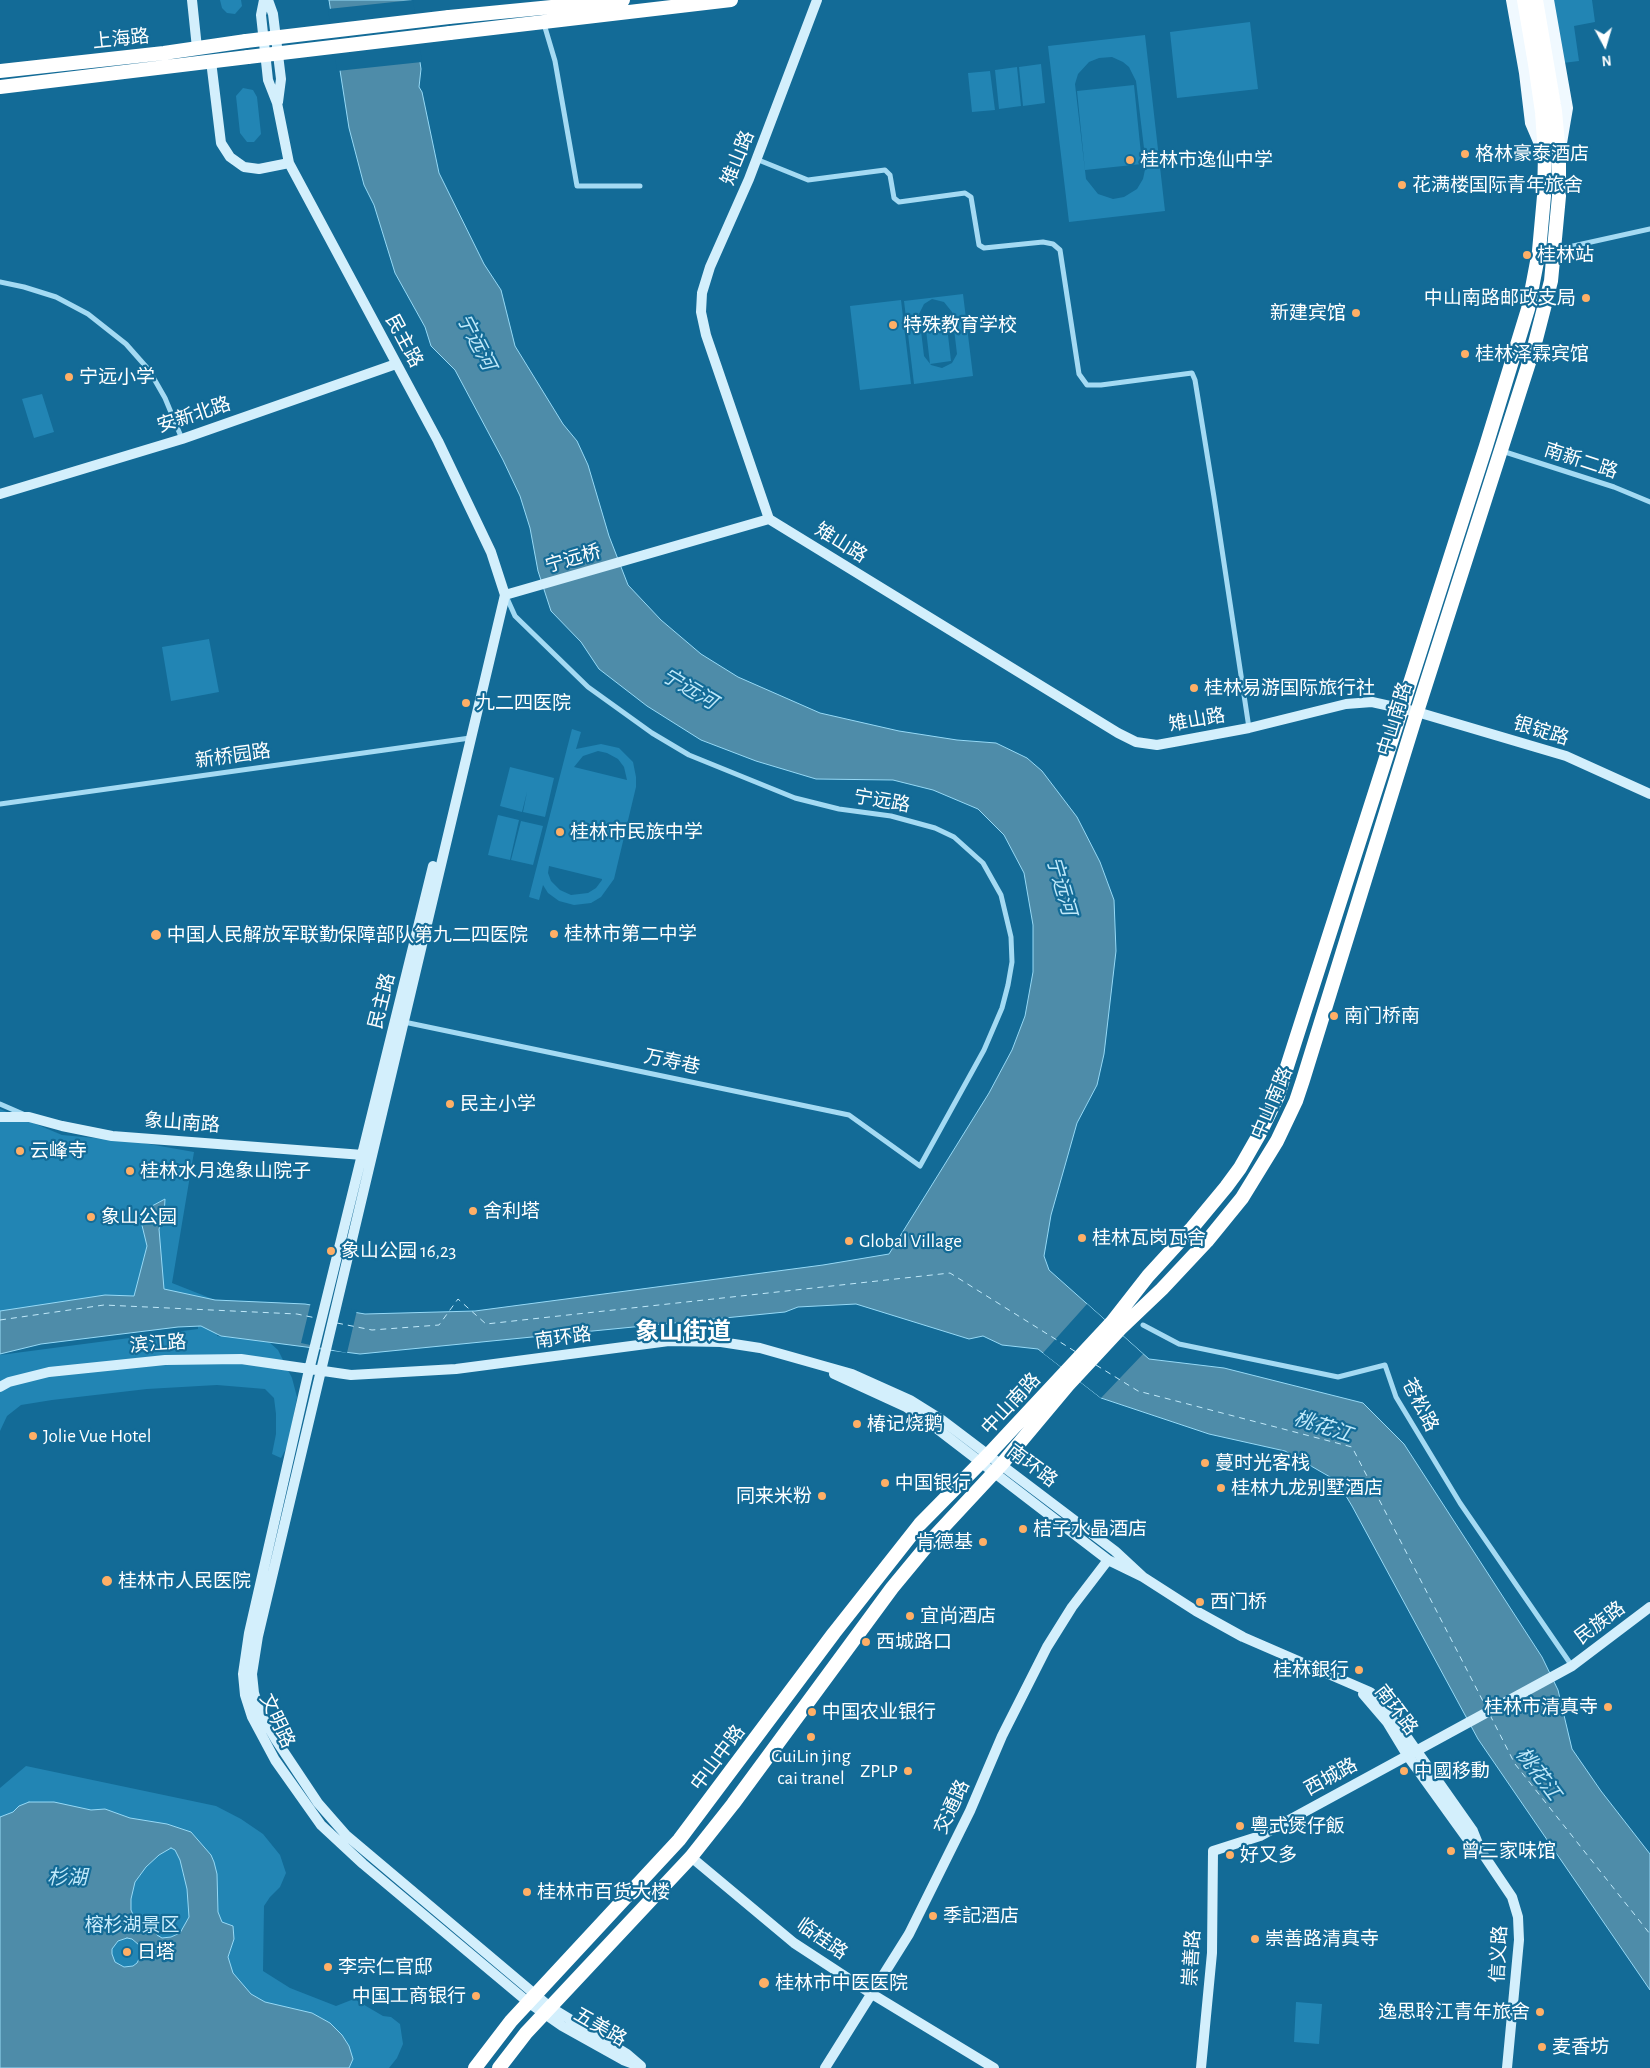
<!DOCTYPE html>
<html>
<head>
<meta charset="utf-8">
<style>
	body { margin:0 }
	#map { position:relative; width:1650px; height:2068px; overflow:hidden; background:#136b97; font-family:"Alegreya Sans",sans-serif }
	canvas { display:block }
	.north { position:absolute; left:1580px; top:20px; width:50px; height:50px; -webkit-text-stroke:4px #136b97; paint-order:stroke; rotate:174deg; font-size:14px; font-weight:700; line-height:20px; text-align:center; color:#fff }
	.north::after { content:''; display:block; margin:auto; width:18px; height:22px; background:#fff; clip-path:polygon(50% 0,100% 100%,50% 72%,0 100%) }
</style>
</head>
<body>
<div id="map">
<canvas width="1650" height="2068"></canvas>
<div class="north">N</div>
</div>
<script>
const context = document.querySelector('canvas').getContext('2d');
context.lineJoin = 'round';
function fill(path, color) { context.fillStyle = color; context.fill(path, 'evenodd'); }
const toPath = rows => new Path2D(rows.map(r => 'M' + r).join(''));
function trace(path, color, width, dash) { context.strokeStyle = color; context.lineWidth = width; context.lineCap = dash ? 'butt' : 'round'; context.setLineDash(dash || []); context.stroke(path); }
function label(font, color, halo, rows, align = 'center') {
  context.font = font + ' "Alegreya Sans","Noto Sans SC",sans-serif'; context.lineWidth = 4.5; context.setLineDash([]); context.textBaseline = 'middle'; context.strokeStyle = halo; context.fillStyle = color; for (const [text, x, y, turn = 0] of rows) {
    context.save(); context.translate(x, y); context.rotate((+turn || 0) * Math.PI / 180); context.textAlign = isNaN(turn) ? turn : align; if (halo) context.strokeText(text, 0, 0); context.fillText(text, 0, 0); context.restore();
  }
}
fill(toPath([
	[220,0,241,0,242,6,235,14,227,13,222,8],
	[1553,0,1592,0,1595,22,1574,26,1579,61,1563,63],
	[1250,22,1258,89,1177,98,1170,32],
	[1145,35,1165,211,1069,222,1048,46],
	[1112,57,1123,62,1129,67,1136,81,1146,165,1143,179,1137,189,1124,197,1113,199,1098,194,1086,179,1075,84,1078,74,1089,62,1099,58],
	[1041,64,1045,103,1023,106,1019,67],
	[1017,67,1021,106,999,109,995,70],
	[990,71,995,110,972,112,968,73],
	[1134,85,1142,164,1085,170,1077,91],
	[243,88,253,90,257,97,261,134,254,142,247,142,240,133,236,96],
	[963,294,973,376,914,384,904,301],
	[932,299,944,302,952,312,957,354,952,363,942,368,931,365,924,356,919,314,924,304],
	[901,300,911,384,860,390,850,306],
	[946,318,951,361,930,364,925,321],
	[42,394,54,432,34,438,22,399],
	[209,639,219,692,171,701,162,647],
	[572,729,581,732,576,749,601,744,619,748,633,762,636,777,636,787,614,879,601,897,591,903,574,905,559,901,548,893,543,885,539,900,529,897],
	[598,751,607,753,618,759,624,767,627,780,574,767,583,756],
	[549,866,602,879,602,880,596,888,588,893,571,895,560,890,551,881,548,873],
	[510,767,554,778,545,817,523,812,527,792,522,812,500,806],
	[498,815,519,820,510,860,488,855],
	[521,821,543,826,533,865,511,860],
	[0,1109,62,1135,137,1142,194,1152,172,1283,215,1300,217,1336,269,1342,278,1350,292,1378,297,1397,288,1445,281,1458,272,1454,276,1434,276,1414,274,1398,265,1389,217,1385,147,1389,52,1400,21,1405,7,1416,0,1431,0,1355,198,1329,197,1303,0,1320],
	[26,1766,216,1806,241,1819,263,1834,280,1855,286,1873,280,1887,270,1897,264,1906,263,1971,290,1988,336,2006,354,1999,383,2016,391,2017,400,2024,403,2044,397,2058,389,2068,0,2068,0,1788],
	[1296,2002,1322,2004,1319,2044,1294,2042]
]), '#2285b4');
const water = toPath([
	[329,0,411,0,421,69,419,87,422,92,439,173,484,264,501,290,515,346,563,424,577,441,588,465,609,536,628,585,661,620,701,654,738,677,820,713,899,731,957,740,996,743,1027,758,1042,771,1077,817,1100,862,1114,900,1116,951,1104,1054,1097,1085,1077,1123,1051,1215,1044,1256,1049,1270,1149,1359,1224,1368,1363,1403,1404,1444,1542,1657,1558,1690,1572,1749,1601,1791,1650,1854,1650,1990,1478,1739,1352,1506,1337,1481,1285,1451,1209,1434,1101,1398,1038,1349,1002,1345,983,1336,969,1339,856,1304,798,1307,785,1312,360,1354,221,1336,201,1326,178,1327,41,1344,0,1354,0,1311,105,1295,134,1296,147,1246,139,1213,165,1199,164,1216,159,1229,164,1289,215,1300,305,1304,365,1314,475,1311,823,1265,889,1254,989,1093,1012,1050,1025,1016,1033,972,1033,925,1024,873,1004,835,978,809,933,790,893,780,816,779,756,761,701,740,647,706,599,669,581,642,551,611,538,571,530,528,520,496,503,460,455,370,431,346,425,327,395,273,374,205,364,185,349,128,329,0],
	[29,1802,54,1802,91,1810,105,1809,130,1818,167,1824,191,1832,211,1855,214,1862,217,1874,218,1912,222,1922,233,1926,234,1939,228,1957,233,1973,251,1994,265,2002,312,2013,330,2023,342,2035,349,2046,353,2059,349,2068,0,2068,0,1817,13,1812,19,1806,29,1802],
	[171,1848,175,1850,180,1860,187,1889,189,1917,180,1933,171,1937,162,1938,157,1935,158,1928,153,1923,149,1921,141,1924,135,1919,131,1910,131,1899,135,1882,146,1867,159,1855,171,1848],
	[127,1938,132,1939,139,1945,141,1955,137,1963,133,1966,124,1967,115,1962,112,1954,112,1949,118,1941,127,1938]
]);
fill(water, '#4e8ca9');
trace(water, '#96d9f6', 1);
fill(toPath([
	[413,0,422,62,337,71,328,9],
	[311,1302,357,1310,347,1353,301,1343],
	[1087,1304,1143,1354,1101,1398,1043,1353]
]), '#136b97');
trace(toPath([
	[0,1320,104,1305,297,1314,316,1318],
	[337,1323,372,1330,439,1325,458,1299,486,1324,950,1273,1076,1352],
	[1096,1365,1138,1391,1352,1447,1486,1707],
	[1490,1715,1515,1764,1650,1934]
]), '#c0e9fa', 1, [6, 5]);
trace(toPath([
	[544,24,555,61,577,186,640,186],
	[756,159,808,180,885,170,890,175,894,198,899,202,965,193,971,197,979,245,984,248,1043,242,1053,244,1060,250,1079,374,1087,385,1101,385,1192,373,1195,380,1214,497,1249,728],
	[1555,250,1650,229],
	[0,282,24,287,56,297,88,314,126,344,149,370,165,398,182,439],
	[1502,451,1614,487,1650,502],
	[0,804,470,738],
	[404,1022,849,1115,920,1166,984,1050,1002,1008,1008,985,1012,962,1011,937,1001,895,983,863,954,837,935,828,891,816,839,809,795,798,689,755,652,733,588,687,515,616,506,596],
	[0,1104,23,1114],
	[1143,1325,1179,1344,1338,1377,1385,1365,1396,1397,1460,1503,1572,1666]
]), '#a4daf3', 5);
trace(toPath([
	[192,0,197,48],
	[264,0,261,15,268,80,277,103,289,163,438,441,491,552,505,595,258,1636,252,1674,254,1693,260,1712,276,1740,318,1803,346,1835,550,2007,627,2054,641,2066],
	[268,0,273,14,281,79,278,102],
	[817,0,749,179,710,267,702,293,701,312,706,335,769,519,1118,733,1136,742,1157,745,1179,741,1249,728,1346,704,1372,702,1417,712,1566,756,1650,794],
	[211,61,221,143,230,157,244,167,259,169,289,163],
	[0,494,182,439,396,364],
	[505,595,769,519],
	[433,866,309,1370,249,1633,243,1674,245,1695,252,1717,275,1760,321,1825,363,1864,529,2003,562,2026,623,2060,636,2065],
	[0,1117,29,1117,62,1126,112,1136,363,1155],
	[834,1374,906,1407,936,1428,1108,1560,1143,1577,1196,1611,1243,1637,1370,1692,1381,1702,1397,1723,1473,1831,1481,1851],
	[0,1387,9,1382,49,1372,165,1360,241,1359,351,1375,456,1369,669,1341,721,1342,760,1348,852,1374,910,1400,942,1420,1115,1551,1143,1577],
	[1363,1694,1387,1722,1407,1755,1466,1837,1481,1851,1512,1897,1518,1917,1519,1940,1507,2068],
	[691,1857,794,1943,872,1994,994,2068],
	[825,2068,909,1934,970,1811,1002,1736,1047,1647,1072,1607,1108,1560],
	[1201,2068,1212,1953,1213,1851,1260,1836,1572,1666,1650,1607]
]), '#d3effc', 10);
trace(toPath([
	[1512,0,1525,73,1531,123,1543,151],
	[1548,0,1567,108,1561,143]
]), '#f0f9ff', 12);
trace(toPath([
	[449,17,623,0],
	[450,33,731,0],
	[0,71,164,53,246,41],
	[0,87,248,57],
	[475,2068,511,2021,679,1840,834,1633,920,1524,988,1455,1112,1322,1148,1276,1192,1228,1226,1187,1240,1168,1260,1133,1278,1096,1285,1073,1486,446,1528,309,1539,251,1544,196,1545,155,1542,112,1535,64,1524,0],
	[499,2068,526,2033,691,1857,733,1804,892,1588,935,1536,1001,1465,1068,1385,1120,1329,1162,1289,1207,1241,1242,1198,1277,1141,1296,1101,1303,1080,1417,712,1534,347,1551,281,1559,196,1559,155,1555,111,1536,0]
]), '#fff', 14);
trace(toPath([
	[246,41,449,17],
	[248,57,450,33]
]), '#fff', 14);
for (const [x, y, r, color] of [
	[1465,154,5,"#ffaf66"],
	[1130,160,5,"#ffaf66"],
	[1402,185,5,"#ffaf66"],
	[1527,255,5,"#ffaf66"],
	[1586,298,5,"#ffaf66"],
	[1356,313,5,"#ffaf66"],
	[893,325,5,"#ffaf66"],
	[1465,354,5,"#ffaf66"],
	[69,377,5,"#ffaf66"],
	[1194,688,5,"#ffaf66"],
	[466,703,5,"#ffaf66"],
	[560,832,5,"#ffaf66"],
	[554,934,5,"#ffaf66"],
	[156,935,6,"#ffaf66"],
	[1334,1016,5,"#ffaf66"],
	[450,1104,5,"#ffaf66"],
	[20,1151,5,"#ffaf66"],
	[130,1171,5,"#ffaf66"],
	[473,1211,5,"#ffaf66"],
	[91,1217,5,"#ffaf66"],
	[1082,1238,5,"#ffaf66"],
	[849,1241,5,"#ffaf66"],
	[331,1251,5,"#ffaf66"],
	[857,1424,5,"#ffaf66"],
	[33,1436,5,"#ffaf66"],
	[1205,1463,5,"#ffaf66"],
	[885,1483,5,"#ffaf66"],
	[1221,1488,5,"#ffaf66"],
	[822,1496,5,"#ffaf66"],
	[1023,1529,5,"#ffaf66"],
	[983,1542,5,"#ffaf66"],
	[107,1581,6,"#ffaf66"],
	[1200,1602,5,"#ffaf66"],
	[910,1616,5,"#ffaf66"],
	[866,1642,5,"#ffaf66"],
	[1359,1670,5,"#ffaf66"],
	[1608,1707,5,"#ffaf66"],
	[812,1712,5,"#ffaf66"],
	[811,1737,5,"#ffaf66"],
	[908,1771,5,"#ffaf66"],
	[1404,1771,5,"#ffaf66"],
	[1240,1826,5,"#ffaf66"],
	[1451,1851,5,"#ffaf66"],
	[1230,1855,5,"#ffaf66"],
	[527,1892,5,"#ffaf66"],
	[933,1916,5,"#ffaf66"],
	[1255,1939,5,"#ffaf66"],
	[127,1952,5,"#ffaf66"],
	[328,1967,5,"#ffaf66"],
	[764,1983,6,"#ffaf66"],
	[476,1996,5,"#ffaf66"],
	[1540,2012,5,"#ffaf66"],
	[1542,2047,5,"#ffaf66"]
]) { const dot = new Path2D(); dot.arc(x, y, r, 0, 2 * Math.PI); context.fillStyle = color; context.fill(dot); trace(dot, '#136b97', 2); }
label('19px', '#fff', '#136b97', [
	["上海路",121,39,-6],
	["雉山路",738,158,-68],
	["民主路",404,341,62],
	["安新北路",194,415,-18],
	["南新二路",1581,461,18],
	["雉山路",841,543,32],
	["宁远桥",573,559,-16],
	["中山南路",1395,719,-73],
	["雉山路",1197,720,-10],
	["银锭路",1541,731,17],
	["新桥园路",233,756,-8],
	["宁远路",882,801,10],
	["民主路",382,1001,-76],
	["万寿巷",672,1062,12],
	["中山南路",1272,1103,-67],
	["象山南路",182,1123,4],
	["南环路",563,1338,-8],
	["滨江路",158,1344,-4],
	["中山南路",1011,1404,-47],
	["苍松路",1420,1405,63],
	["南环路",1032,1466,37],
	["民族路",1600,1623,-37],
	["南环路",1396,1710,53],
	["文明路",277,1721,65],
	["中山中路",718,1758,-53],
	["西城路",1331,1777,-29],
	["交通路",952,1807,-65],
	["临桂路",822,1939,35],
	["信义路",1499,1954,-87],
	["崇善路",1192,1958,-86],
	["五美路",600,2027,30]
]);
label('19px', '#fff', '#136b97', [
	["格林豪泰酒店",1475,154],
	["桂林市逸仙中学",1140,160],
	["花满楼国际青年旅舍",1412,185],
	["桂林站",1537,255],
	["中山南路邮政支局",1576,298,"right"],
	["新建宾馆",1346,313,"right"],
	["特殊教育学校",903,325],
	["桂林泽霖宾馆",1475,354],
	["宁远小学",79,377],
	["桂林易游国际旅行社",1204,688],
	["九二四医院",476,703],
	["桂林市民族中学",570,832],
	["桂林市第二中学",564,934],
	["中国人民解放军联勤保障部队第九二四医院",167,935],
	["南门桥南",1344,1016],
	["民主小学",460,1104],
	["云峰寺",30,1151],
	["桂林水月逸象山院子",140,1171],
	["舍利塔",483,1211],
	["象山公园",101,1217],
	["桂林瓦岗瓦舍",1092,1238],
	["Global Village",859,1241],
	["象山公园 16,23",341,1251],
	["椿记烧鹅",867,1424],
	["Jolie Vue Hotel",43,1436],
	["蔓时光客栈",1215,1463],
	["中国银行",895,1483],
	["桂林九龙别墅酒店",1231,1488],
	["同来米粉",812,1496,"right"],
	["桔子水晶酒店",1033,1529],
	["肯德基",973,1542,"right"],
	["桂林市人民医院",118,1581],
	["西门桥",1210,1602],
	["宜尚酒店",920,1616],
	["西城路口",876,1642],
	["桂林銀行",1349,1670,"right"],
	["桂林市清真寺",1598,1707,"right"],
	["中国农业银行",822,1712],
	["GuiLin jing",811,1756,"center"],
	["cai tranel",811,1778,"center"],
	["ZPLP",898,1771,"right"],
	["中國移動",1414,1771],
	["粵式煲仔飯",1250,1826],
	["曾三家味馆",1461,1851],
	["好又多",1240,1855],
	["桂林市百货大楼",537,1892],
	["季記酒店",943,1916],
	["崇善路清真寺",1265,1939],
	["日塔",137,1952],
	["李宗仁官邸",338,1967],
	["桂林市中医医院",775,1983],
	["中国工商银行",466,1996,"right"],
	["逸思聆江青年旅舍",1530,2012,"right"],
	["麦香坊",1552,2047]
], 'left');
label('19px', '#cceefd', '#136b97', [
	["榕杉湖景区",132,1925]
]);
label('italic 20px', '#c0e9fa', '#136b97', [
	["宁远河",476,342,63],
	["宁远河",689,689,31],
	["宁远河",1061,886,74],
	["桃花江",1323,1427,18],
	["桃花江",1538,1774,53],
	["杉湖",67,1878]
]);
label('bold 24px', '#fff', '#136b97', [
	["象山街道",683,1332]
]);
</script>
</body>
</html>
